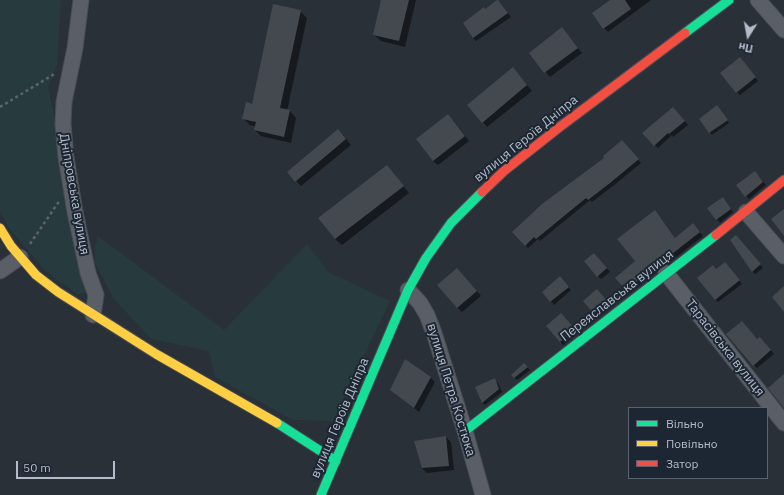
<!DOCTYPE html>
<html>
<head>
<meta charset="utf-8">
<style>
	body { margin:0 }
	#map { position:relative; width:784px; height:495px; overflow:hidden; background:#2a3038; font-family:"IBM Plex Sans",sans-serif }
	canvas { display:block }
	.legend { position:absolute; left:628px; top:407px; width:140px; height:72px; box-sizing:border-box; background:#1d2633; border:1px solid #59626f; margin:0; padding:5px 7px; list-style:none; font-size:12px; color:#b4bcc9 }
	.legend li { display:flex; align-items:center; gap:8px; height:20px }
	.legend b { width:20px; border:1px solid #59626f }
	.north { position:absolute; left:728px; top:16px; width:40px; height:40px; -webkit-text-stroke:3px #1d2633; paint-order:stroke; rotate:191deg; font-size:11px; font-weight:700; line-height:16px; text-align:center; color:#b4bcc9 }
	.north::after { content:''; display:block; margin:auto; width:14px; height:18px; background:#b4bcc9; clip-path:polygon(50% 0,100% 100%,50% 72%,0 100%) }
	.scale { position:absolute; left:16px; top:461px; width:99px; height:18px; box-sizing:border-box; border:2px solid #b4bcc9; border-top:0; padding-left:5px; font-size:12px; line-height:14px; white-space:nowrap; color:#b4bcc9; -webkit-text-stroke:3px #1d2633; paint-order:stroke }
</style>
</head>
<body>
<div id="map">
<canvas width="784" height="495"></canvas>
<ul class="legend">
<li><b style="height:5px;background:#16e098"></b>Вільно</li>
<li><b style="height:5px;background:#ffcf43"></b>Повільно</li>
<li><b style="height:5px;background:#f24e42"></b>Затор</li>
</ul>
<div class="north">Пн</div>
<div class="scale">50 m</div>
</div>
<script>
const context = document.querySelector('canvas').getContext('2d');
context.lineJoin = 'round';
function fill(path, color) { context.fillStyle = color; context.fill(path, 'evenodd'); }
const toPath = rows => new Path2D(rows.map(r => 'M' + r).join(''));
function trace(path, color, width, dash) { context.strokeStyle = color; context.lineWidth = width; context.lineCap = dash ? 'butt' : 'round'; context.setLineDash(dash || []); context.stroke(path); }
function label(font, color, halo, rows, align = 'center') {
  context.font = font + ' "IBM Plex Sans",sans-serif'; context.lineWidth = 4; context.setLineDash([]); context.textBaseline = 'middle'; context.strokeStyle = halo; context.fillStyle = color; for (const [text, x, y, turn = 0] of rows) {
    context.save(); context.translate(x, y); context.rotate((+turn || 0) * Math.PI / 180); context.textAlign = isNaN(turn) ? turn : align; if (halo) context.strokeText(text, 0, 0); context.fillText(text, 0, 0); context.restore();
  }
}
fill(toPath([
	[0,0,61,0,57,65,48,87,90,292,77,294,45,271,9,228,0,212],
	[98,236,224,330,307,244,328,272,390,301,333,421,293,420,215,377,209,351,151,339,114,299,95,263,95,248]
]), '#273a3e');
fill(toPath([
	[382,0,416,0,405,47,381,41,374,35],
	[612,0,651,0,608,32,604,28],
	[501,4,511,17,476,41,473,38,486,10],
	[300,11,307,18,287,111,290,111,296,118,291,143,261,136,255,130,256,126,250,125,243,118,252,105],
	[562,28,582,53,550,77,530,53],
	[743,62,758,81,740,95,737,92],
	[517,73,532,91,487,127,483,122],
	[719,109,729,123,712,135,700,119],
	[676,111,688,125,673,137,672,135,658,148,643,133],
	[453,120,469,141,438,165,433,161],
	[343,135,351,145,301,186,288,172],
	[625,144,641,163,613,186,592,202,590,200,540,241,538,239,528,248,513,232],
	[387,166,409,193,342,245,335,239],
	[758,176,766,185,749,199,739,188],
	[726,202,733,212,720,223,709,208],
	[658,215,676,239,696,228,703,236,630,293,617,278,636,261],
	[739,240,763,268,755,274,752,271],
	[597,257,610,272,601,279,598,276],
	[728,266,742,284,718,302,715,299,717,270],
	[462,274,481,296,462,312,457,307],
	[563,281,571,290,554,305,543,292],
	[600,294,611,307,598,317,595,314],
	[564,317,578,333,563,345,560,341],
	[757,340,763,341,774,354,757,368,754,365],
	[524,364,530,370,517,380,512,375],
	[430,377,435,382,419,412,392,390],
	[495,380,498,383,502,392,485,405,482,402],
	[446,437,451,442,454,470,427,473,422,468]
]), '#0007');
fill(toPath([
	[381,0,409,0,399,41,373,35],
	[497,0,498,0,508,13,473,38,463,23,484,7,485,9],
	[610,0,625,0,631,9,603,29,592,13],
	[273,4,301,10,280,108,290,110,284,137,254,130,256,122,242,119,246,102,252,104],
	[562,27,578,48,544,73,529,53],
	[740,57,756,77,736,93,720,73],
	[513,67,527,85,482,123,467,105],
	[717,105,728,120,709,133,699,119],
	[673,107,685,121,669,134,668,133,654,146,642,133],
	[448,114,465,136,433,161,416,139],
	[338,129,346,139,295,182,287,172],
	[622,140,639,159,610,183,588,200,586,198,536,239,534,237,525,246,512,232,542,204,604,158,603,156],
	[387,165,404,186,335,239,318,218],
	[755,171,763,182,745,197,736,185],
	[723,197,731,209,716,220,707,208],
	[784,209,784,236,771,219],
	[655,210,675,238,693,223,700,232,626,290,615,278,635,261,617,239],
	[736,235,761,264,752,272,730,240],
	[594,253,607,268,597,277,584,261],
	[725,262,740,280,715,300,697,278,713,265,716,269],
	[457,268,477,291,457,308,437,285],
	[560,276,569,287,550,302,542,292],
	[784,286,784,312,772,297],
	[597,289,609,303,595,315,583,301],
	[561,313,576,330,560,342,546,326],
	[742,321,757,339,760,337,771,350,753,366,726,334],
	[405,359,431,377,414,408,390,390],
	[524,363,528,367,514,378,511,375],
	[784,374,784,408,768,388],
	[495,378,499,389,482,403,475,387],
	[446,436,449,466,422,468,414,441]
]), '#444950');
const street = toPath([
	[81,0,75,48,64,102,63,124,66,157,75,212,88,273,96,295,93,315],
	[758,0,784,30],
	[746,212,784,256],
	[0,271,20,257],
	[666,273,784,423],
	[408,290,420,303,427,315,434,333,465,431,483,495]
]);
const fast = toPath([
	[685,33,729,0],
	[277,423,336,461],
	[465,431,716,235],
	[321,495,408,290,426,258,451,223,482,192]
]);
const slow = toPath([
	[0,228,11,246,36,275,58,292,156,354,277,423]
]);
const jam = toPath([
	[482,192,504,171,561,126,685,33],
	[716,235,784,180]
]);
trace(street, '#484c53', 17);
trace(fast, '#484c53', 11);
trace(slow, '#484c53', 11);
trace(jam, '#484c53', 11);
trace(toPath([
	[0,107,56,73],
	[30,244,60,200]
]), '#5d636a', 2.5, [3, 3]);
trace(street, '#5a5e66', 15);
trace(fast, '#16e098', 9);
trace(slow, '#ffcf43', 9);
trace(jam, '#f24e42', 9);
label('13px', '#b4bcc9', '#1d2633', [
	["вулиця Героїв Дніпра",526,139,-39],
	["Дніпровська вулиця",74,194,80],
	["Переяславська вулиця",617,296,-38],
	["Тарасівська вулиця",725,348,52],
	["вулиця Петра Костюка",451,390,73],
	["вулиця Героїв Дніпра",340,418,-67]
]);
</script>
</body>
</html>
